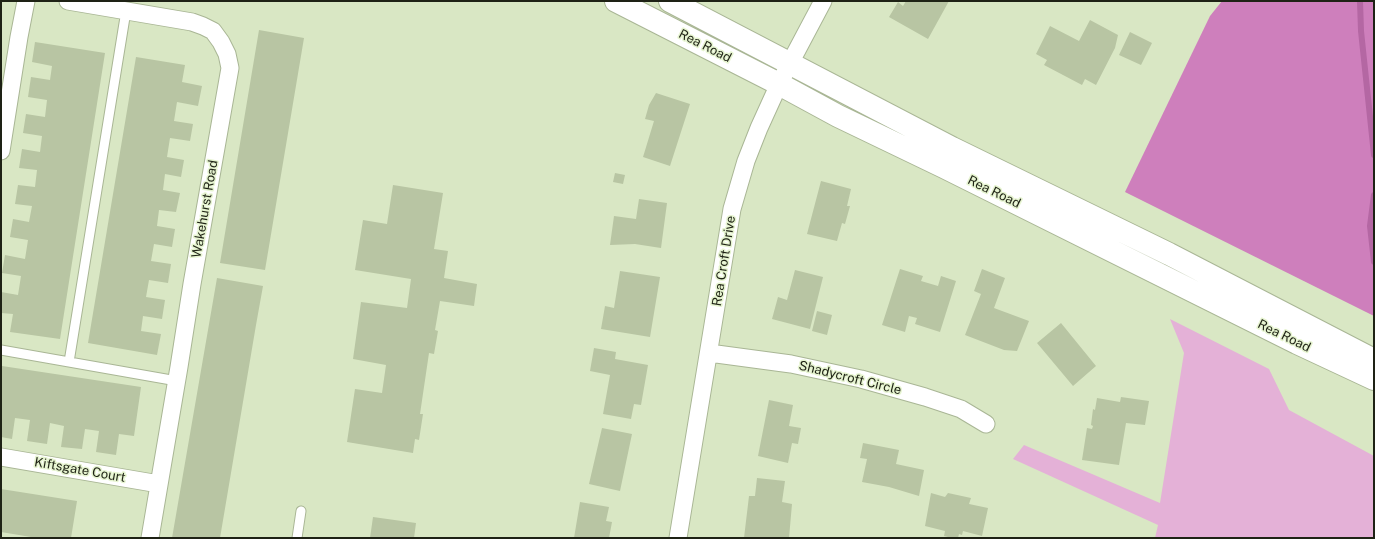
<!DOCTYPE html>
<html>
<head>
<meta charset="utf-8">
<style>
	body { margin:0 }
	#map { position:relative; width:1375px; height:539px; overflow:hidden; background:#d9e7c4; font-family:"Public Sans",sans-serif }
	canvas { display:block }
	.frame { position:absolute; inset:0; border:2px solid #1e2215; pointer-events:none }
</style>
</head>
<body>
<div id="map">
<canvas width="1375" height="539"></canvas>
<div class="frame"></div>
</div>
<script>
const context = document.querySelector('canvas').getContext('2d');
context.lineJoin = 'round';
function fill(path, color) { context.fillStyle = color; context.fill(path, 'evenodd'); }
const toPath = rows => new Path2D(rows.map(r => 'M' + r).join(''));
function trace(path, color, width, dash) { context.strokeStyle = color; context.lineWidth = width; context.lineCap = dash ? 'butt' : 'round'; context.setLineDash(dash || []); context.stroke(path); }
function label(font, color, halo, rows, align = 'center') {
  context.font = font + ' "Public Sans",sans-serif'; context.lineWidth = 3; context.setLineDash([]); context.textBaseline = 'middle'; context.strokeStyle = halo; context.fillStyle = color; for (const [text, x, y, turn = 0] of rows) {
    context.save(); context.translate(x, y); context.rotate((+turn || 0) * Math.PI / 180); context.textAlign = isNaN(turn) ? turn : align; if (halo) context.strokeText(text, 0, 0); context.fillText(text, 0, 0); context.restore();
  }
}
fill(toPath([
	[1170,319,1269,369,1289,410,1374,456,1374,538,1155,538,1158,525,1013,459,1024,445,1160,503,1184,353]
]), '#e4b1d7');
fill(toPath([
	[1222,1,1374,1,1374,316,1125,192,1210,16]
]), '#ce7fbc');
trace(toPath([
	[1360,1,1361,31,1374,155],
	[1374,195,1370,226,1374,262]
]), '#b467a3', 6);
fill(toPath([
	[906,1,949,1,928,39,889,17,898,2,903,6],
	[1090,20,1118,35,1115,48,1096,85,1085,79,1082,85,1044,65,1047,60,1036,54,1050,26,1079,41],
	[259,30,304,38,265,270,220,263],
	[1130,32,1152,43,1141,65,1119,55],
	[35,42,105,53,60,339,10,332,13,314,1,313,1,292,18,295,21,276,2,273,5,255,25,259,28,240,10,237,13,219,29,222,32,206,15,204,18,185,35,187,37,170,19,168,22,149,40,152,42,136,23,133,26,114,45,117,47,100,28,97,31,77,50,80,52,66,32,62],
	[136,57,185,65,182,82,202,86,198,106,177,102,174,121,193,124,190,141,170,138,167,157,184,160,181,177,165,174,163,190,180,193,176,212,159,210,157,226,175,229,172,247,154,244,151,261,171,264,168,283,149,280,146,297,165,300,162,319,143,316,141,331,161,334,157,355,88,343],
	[656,93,690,104,670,166,643,157,654,121,645,119,649,105],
	[615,173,625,175,623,184,613,182],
	[821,181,851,189,847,206,850,206,845,224,842,223,837,241,807,234],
	[393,185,443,193,434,249,448,251,444,278,477,284,474,306,440,301,435,330,438,331,434,354,429,353,420,414,423,414,419,440,415,439,413,453,347,442,355,389,382,393,386,365,353,359,361,302,407,308,411,279,355,270,363,220,387,224],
	[639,199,667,203,661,248,635,244,610,245,614,216,636,219],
	[900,269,923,276,921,281,938,286,941,276,956,281,940,332,915,324,917,318,909,316,905,332,882,325],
	[982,269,1005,278,994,308,1029,321,1017,351,1004,350,965,335,981,294,974,291],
	[795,270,823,277,810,329,772,319,778,297,787,300],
	[620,271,660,277,650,337,601,329,605,306,614,308],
	[217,278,263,286,256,325,220,538,172,538],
	[817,311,832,315,827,335,812,331],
	[1061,323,1096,366,1073,386,1037,343],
	[594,348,616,352,615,359,648,365,641,405,634,404,631,419,603,414,610,375,590,371],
	[2,366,141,387,134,436,119,434,116,455,96,452,99,431,85,429,82,449,61,447,64,426,50,423,47,444,27,441,30,420,15,418,12,439,1,437],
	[1121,397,1149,401,1145,425,1126,423,1119,465,1082,460,1087,428,1092,429,1093,426,1091,425,1093,409,1095,410,1097,398,1120,402],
	[769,400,793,405,789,426,801,428,798,444,792,443,788,463,758,456],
	[602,428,632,434,620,491,589,484],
	[863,443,899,450,896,464,924,470,919,496,889,487,862,482,867,459,860,458],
	[757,478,785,481,782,502,792,504,789,538,744,538,749,496,755,496],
	[1,489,77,501,71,538,37,538,1,532],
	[931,493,945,497,948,493,971,498,969,504,988,508,982,536,963,531,962,535,959,534,958,538,952,538,944,536,945,531,925,526],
	[580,502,609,507,606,521,612,522,609,538,574,538],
	[373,517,416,523,414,538,370,538]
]), '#b8c5a3');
const service = toPath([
	[1,350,177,381],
	[69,362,126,11],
	[297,538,301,511]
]);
const minor = toPath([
	[68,1,192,22,203,26,213,31,221,42,227,54,230,68,192,284,179,367,150,538],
	[1,151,19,37,26,1],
	[709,353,791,364,861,379,925,397,961,409,986,424],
	[1,457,159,484],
	[678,538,732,209,746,161,759,128,779,84,823,1]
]);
const secondary = toPath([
	[616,1,779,84,838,116,944,167,1297,343,1374,379],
	[670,1,952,148,1169,254,1374,360]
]);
trace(service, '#a9b695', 11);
trace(minor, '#a9b695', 19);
trace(secondary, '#a9b695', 24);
trace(service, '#fff', 9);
trace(minor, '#fff', 17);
trace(secondary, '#fff', 22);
label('13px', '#1e2215', '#e6f4d0', [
	["Rea Road",705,46,27],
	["Rea Road",994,192,26],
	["Wakehurst Road",205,209,-80],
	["Rea Croft Drive",724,261,-81],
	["Rea Road",1284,336,26],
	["Shadycroft Circle",850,378,14],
	["Kiftsgate Court",80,470,10]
]);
</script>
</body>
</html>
